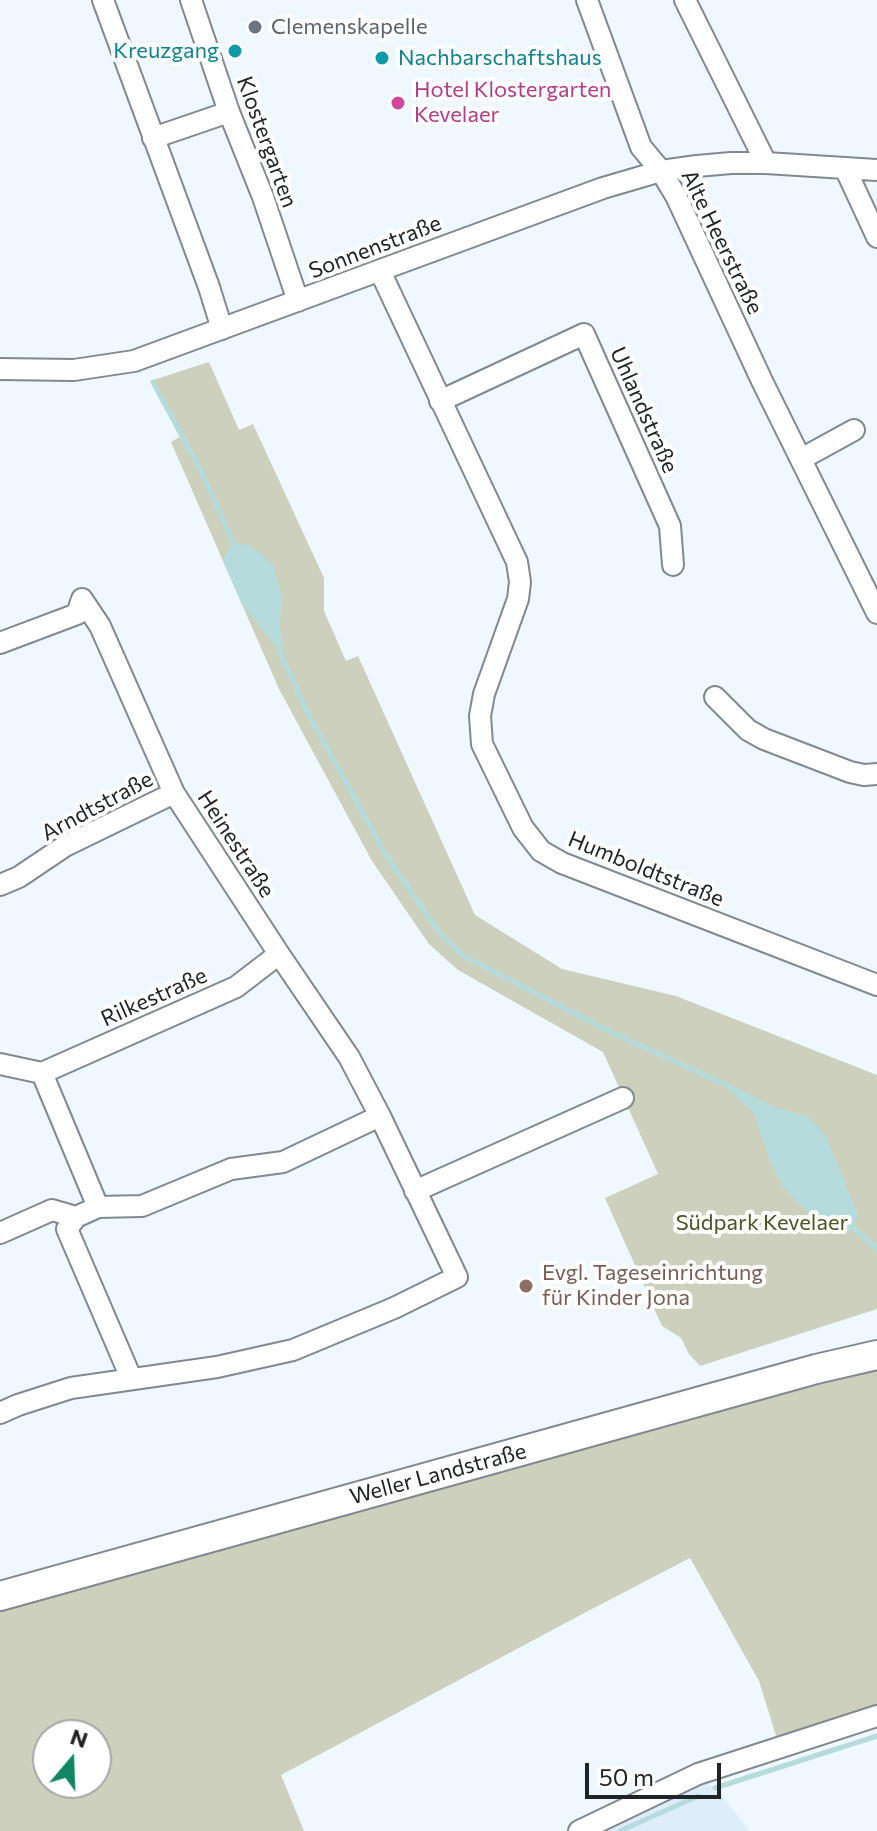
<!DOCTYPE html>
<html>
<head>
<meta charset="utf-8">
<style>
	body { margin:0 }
	#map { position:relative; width:877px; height:1831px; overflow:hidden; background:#eff8ff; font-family:Commissioner,sans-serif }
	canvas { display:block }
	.north { position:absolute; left:32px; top:1719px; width:80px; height:80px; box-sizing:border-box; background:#fff; border:2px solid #a6a7a8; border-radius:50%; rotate:19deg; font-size:22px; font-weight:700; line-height:32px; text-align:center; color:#212426 }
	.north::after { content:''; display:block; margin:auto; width:28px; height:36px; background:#128564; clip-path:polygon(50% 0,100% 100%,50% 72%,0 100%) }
	.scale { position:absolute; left:585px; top:1763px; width:136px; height:36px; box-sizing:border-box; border:4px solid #212426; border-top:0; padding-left:10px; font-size:24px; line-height:28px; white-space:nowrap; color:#212426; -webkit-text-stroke:6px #fff; paint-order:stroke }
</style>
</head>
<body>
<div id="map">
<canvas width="877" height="1831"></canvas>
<div class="north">N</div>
<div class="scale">50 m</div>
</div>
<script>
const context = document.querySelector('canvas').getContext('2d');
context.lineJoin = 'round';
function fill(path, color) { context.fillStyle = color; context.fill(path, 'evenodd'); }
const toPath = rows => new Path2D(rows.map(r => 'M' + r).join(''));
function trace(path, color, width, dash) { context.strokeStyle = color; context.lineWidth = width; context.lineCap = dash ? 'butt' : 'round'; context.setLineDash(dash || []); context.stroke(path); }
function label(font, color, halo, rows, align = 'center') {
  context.font = font + ' Commissioner,sans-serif'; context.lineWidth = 8; context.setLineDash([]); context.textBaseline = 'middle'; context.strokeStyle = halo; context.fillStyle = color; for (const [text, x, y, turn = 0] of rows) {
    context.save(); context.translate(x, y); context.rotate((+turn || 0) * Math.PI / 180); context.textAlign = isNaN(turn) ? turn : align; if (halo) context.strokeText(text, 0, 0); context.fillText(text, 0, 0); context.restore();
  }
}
fill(toPath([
	[698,1774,720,1794,750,1831,579,1831]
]), '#deedfa');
fill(toPath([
	[209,362,239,430,253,424,324,578,324,611,346,661,358,656,475,915,562,969,676,996,877,1075,877,1309,700,1366,689,1354,681,1338,662,1326,605,1198,658,1174,603,1052,458,970,429,944,372,861,279,689,171,442,180,437,150,381],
	[877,1366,877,1707,777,1739,759,1681,690,1558,588,1611,281,1775,304,1831,0,1831,0,1606],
	[48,1735,96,1735,96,1783,48,1783]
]), '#ccd0bc');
fill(toPath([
	[236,542,252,547,273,564,282,595,280,625,283,651,280,652,242,604,223,561,231,544],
	[727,1083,774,1107,809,1117,826,1136,858,1214,853,1228,846,1233,835,1229,804,1209,783,1187,770,1161,754,1113,723,1085]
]), '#b5dbdc');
trace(toPath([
	[153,382,203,475,233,543],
	[280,652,305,708,386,855,441,935,464,956,609,1031,724,1084],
	[853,1228,877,1249],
	[715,1788,877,1736],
	[620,1831,698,1796]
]), '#b5dbdc', 5);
const street = toPath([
	[103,0,209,287,222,329],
	[191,0,229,112,263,197,298,301],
	[587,0,641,147,661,171,676,196,762,381,877,613],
	[685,0,766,163],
	[153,138,229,112],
	[845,168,877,237],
	[380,271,517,562,520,582,518,599,484,694,480,716,482,744,523,828,541,851,562,863,877,985],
	[0,369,74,370,134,361,603,188,661,171,697,166,731,163,766,163,877,170],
	[440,401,584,334,670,526,673,565],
	[801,459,854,430],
	[0,643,77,614,82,599,100,626,174,793,279,954,349,1057,380,1116,457,1277,394,1308,293,1350,217,1367,71,1388,18,1405,0,1413],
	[715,697,748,730,764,739,850,772,864,775,877,774],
	[0,885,19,877,65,846,174,793],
	[0,1064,42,1073,98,1207,76,1217,67,1229,131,1378],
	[42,1073,236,987,279,954],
	[415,1191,623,1098],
	[98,1207,142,1206,231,1169,283,1162,380,1116],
	[0,1233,52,1210,76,1217],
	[579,1831,698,1774,877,1716]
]);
const secondary = toPath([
	[0,1596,816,1369,877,1355]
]);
trace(street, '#81898f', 24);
trace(secondary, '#81898f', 32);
trace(street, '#fff', 20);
trace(secondary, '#fff', 28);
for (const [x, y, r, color] of [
	[255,27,8,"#6b7280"],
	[235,51,8,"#0f9aa8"],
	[382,58,8,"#0f9aa8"],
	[398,103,8,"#d1479c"],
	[526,1286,8,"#8d6e63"]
]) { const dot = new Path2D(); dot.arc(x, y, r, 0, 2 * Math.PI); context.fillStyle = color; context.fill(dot); trace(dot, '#fff', 3); }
label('22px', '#5b616d', '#fff', [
	["Clemenskapelle",271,27]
], 'left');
label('22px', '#0d838f', '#fff', [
	["Kreuzgang",219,51],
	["Nachbarschaftshaus",398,58,"left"]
], 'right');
label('22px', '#b23c85', '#fff', [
	["Hotel Klostergarten",414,90],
	["Kevelaer",414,115]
], 'left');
label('22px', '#212426', '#fff', [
	["Klostergarten",267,142,70],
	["Alte Heerstraße",722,242,64],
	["Sonnenstraße",375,247,-21],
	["Uhlandstraße",644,410,66],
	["Arndtstraße",97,806,-28],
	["Heinestraße",236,844,57],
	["Humboldtstraße",646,869,22],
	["Rilkestraße",154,997,-24],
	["Weller Landstraße",438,1474,-15]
]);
label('22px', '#4d5323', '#fff', [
	["Südpark Kevelaer",762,1223]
]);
label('22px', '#785e54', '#fff', [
	["Evgl. Tageseinrichtung",542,1273],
	["für Kinder Jona",542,1298]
], 'left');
</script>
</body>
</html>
